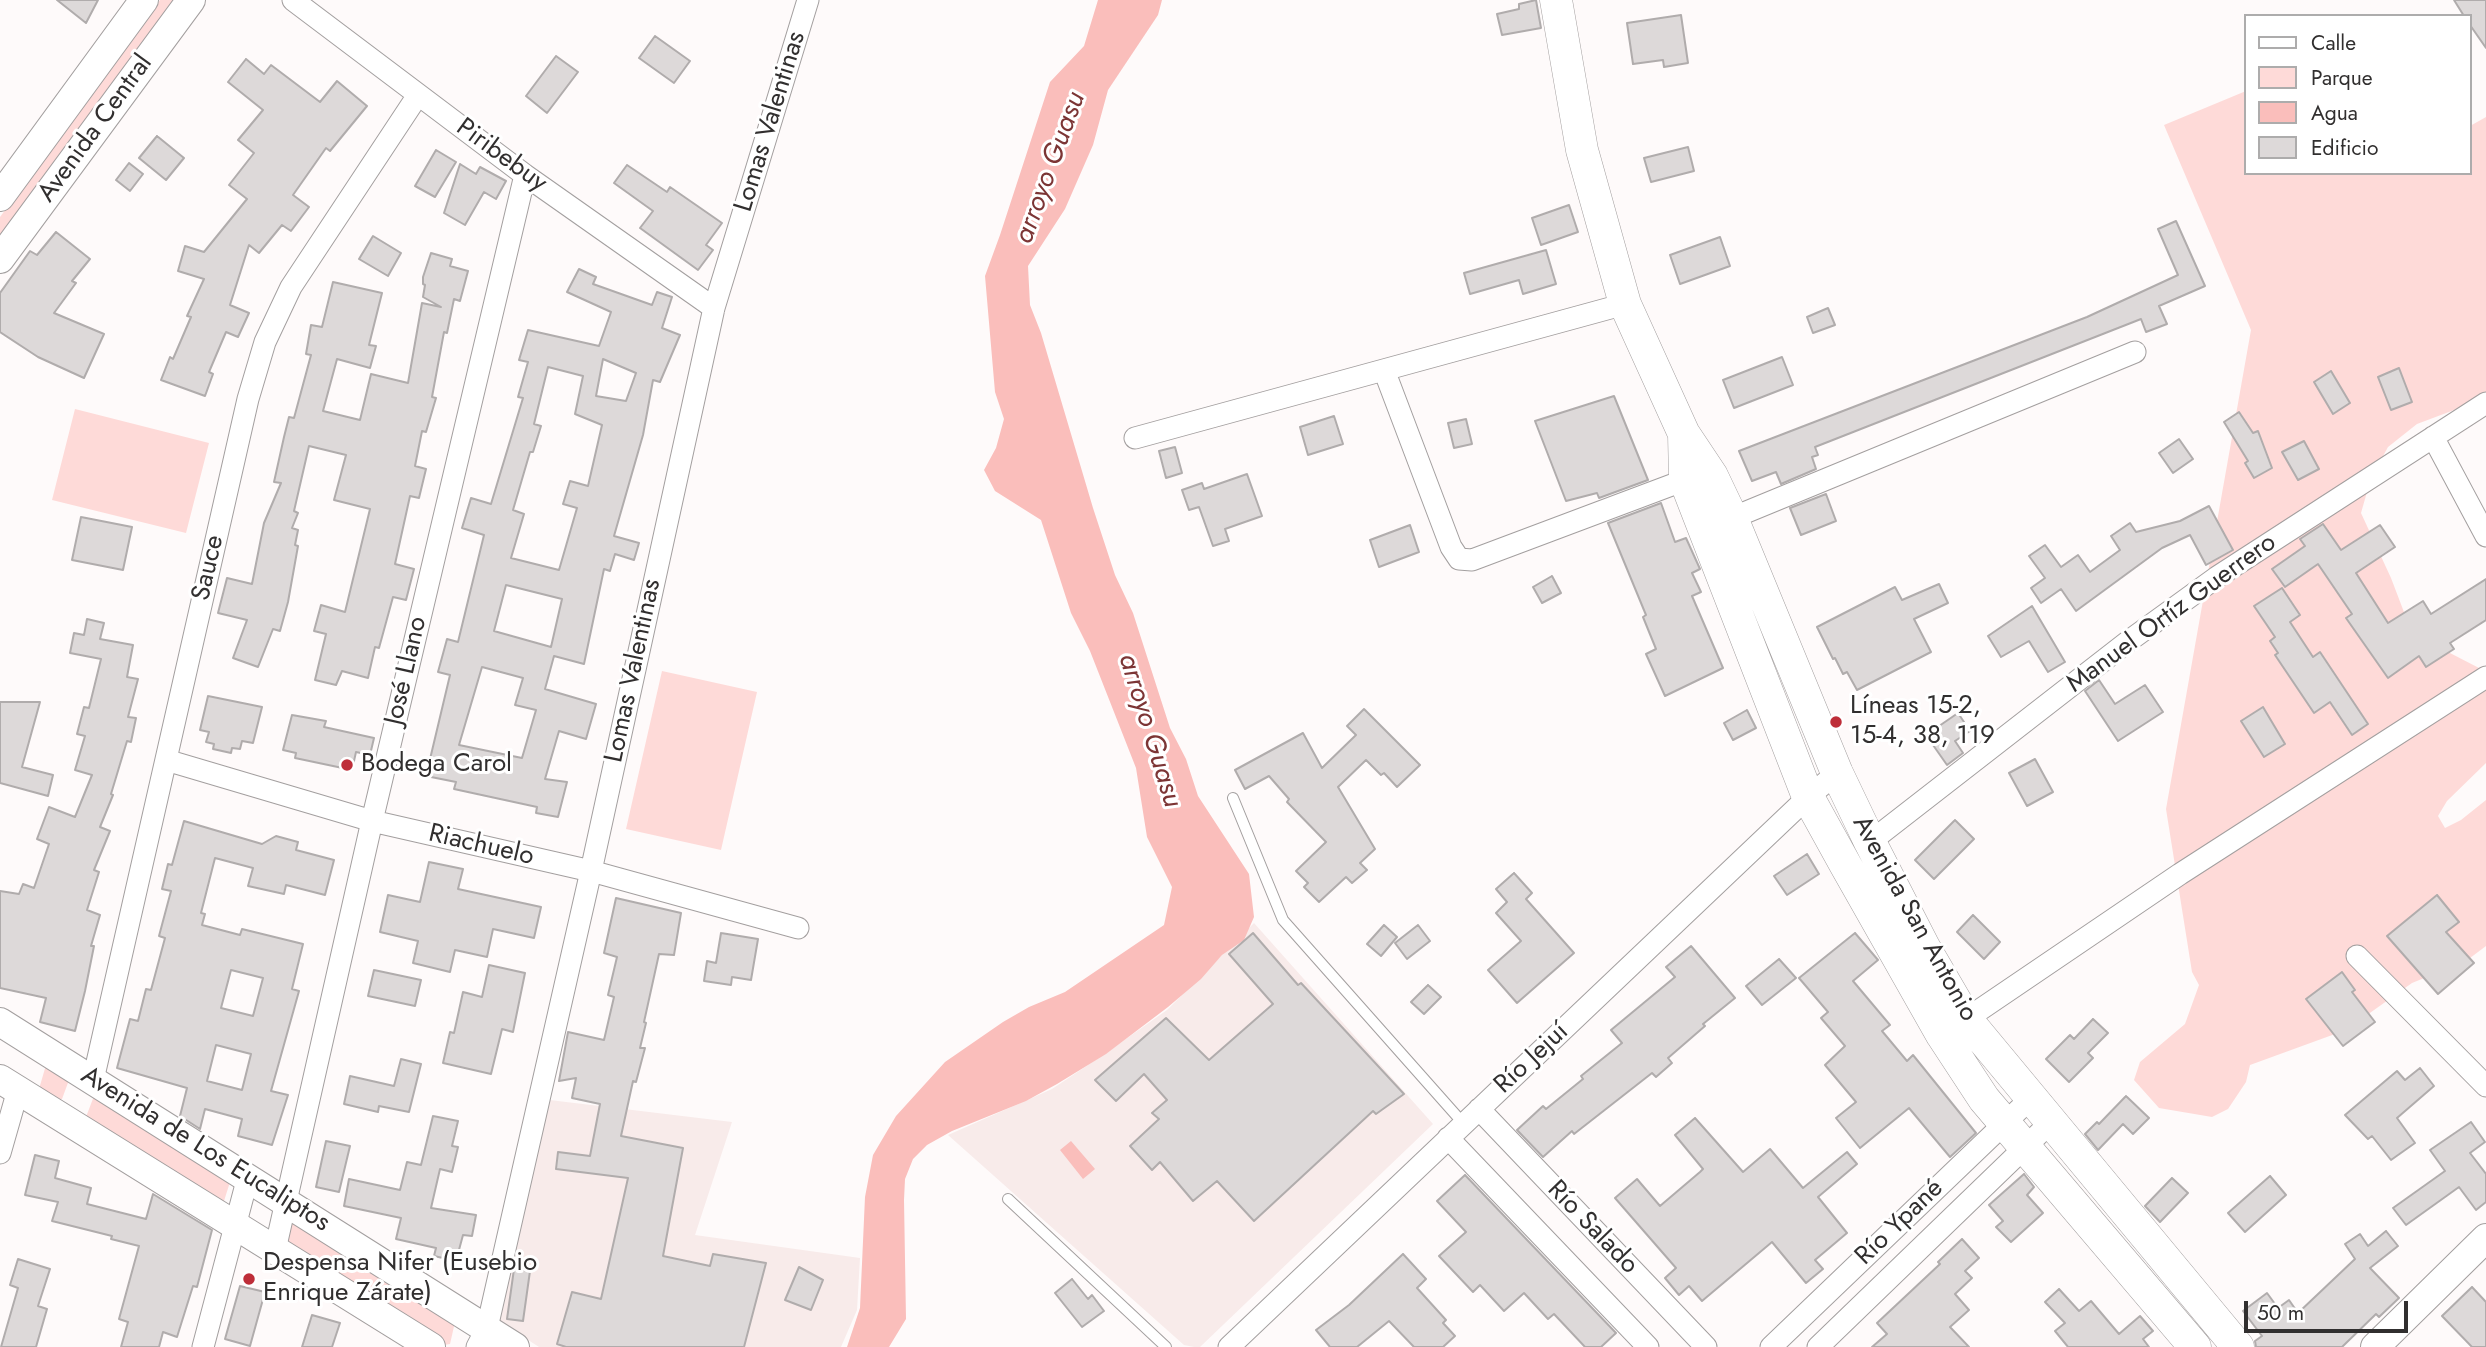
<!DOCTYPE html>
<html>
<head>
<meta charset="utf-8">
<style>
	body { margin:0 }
	#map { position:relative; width:2486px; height:1347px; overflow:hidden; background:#fefafa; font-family:Jost,sans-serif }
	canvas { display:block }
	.legend { position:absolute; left:2244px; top:14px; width:228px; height:161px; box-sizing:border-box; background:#fff; border:2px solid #adacac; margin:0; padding:9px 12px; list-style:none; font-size:21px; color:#312f2f }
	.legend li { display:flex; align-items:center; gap:14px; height:35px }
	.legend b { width:35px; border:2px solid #adacac }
	.scale { position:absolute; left:2244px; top:1301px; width:164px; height:32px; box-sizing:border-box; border:4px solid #312f2f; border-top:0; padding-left:9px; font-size:21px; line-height:24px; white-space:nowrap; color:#312f2f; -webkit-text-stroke:5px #fff; paint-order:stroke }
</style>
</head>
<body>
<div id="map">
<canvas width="2486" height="1347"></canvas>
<ul class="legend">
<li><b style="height:9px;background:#fff"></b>Calle</li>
<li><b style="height:19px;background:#fedad8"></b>Parque</li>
<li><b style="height:19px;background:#fabebb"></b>Agua</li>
<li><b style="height:19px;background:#ddd9d9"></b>Edificio</li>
</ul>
<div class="scale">50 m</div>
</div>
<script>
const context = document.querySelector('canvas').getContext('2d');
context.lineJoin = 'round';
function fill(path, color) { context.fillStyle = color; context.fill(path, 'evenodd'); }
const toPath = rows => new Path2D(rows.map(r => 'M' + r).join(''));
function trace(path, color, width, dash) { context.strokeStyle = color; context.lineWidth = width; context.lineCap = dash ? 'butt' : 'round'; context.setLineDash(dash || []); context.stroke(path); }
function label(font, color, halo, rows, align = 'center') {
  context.font = font + ' Jost,sans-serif'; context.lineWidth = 6; context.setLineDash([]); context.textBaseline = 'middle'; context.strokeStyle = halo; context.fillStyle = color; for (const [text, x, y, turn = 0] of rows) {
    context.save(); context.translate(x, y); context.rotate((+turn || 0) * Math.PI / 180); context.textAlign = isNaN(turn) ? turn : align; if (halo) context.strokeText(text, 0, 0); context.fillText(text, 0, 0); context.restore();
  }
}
fill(toPath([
	[1254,923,1433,1124,1200,1347,1194,1347,1184,1345,948,1135,1052,1089,1106,1053,1167,1010],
	[533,1098,732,1122,695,1235,860,1258,857,1310,841,1347,539,1347,493,1317]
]), '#f8ebea');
fill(toPath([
	[160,0,176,0,0,239,0,217],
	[2246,91,2246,173,2470,173,2470,126,2486,117,2486,398,2417,424,2388,447,2371,478,2361,513,2391,578,2415,641,2421,638,2479,668,2486,683,2486,763,2447,801,2438,816,2445,828,2461,820,2486,800,2486,946,2466,961,2412,983,2346,1030,2250,1065,2246,1082,2228,1109,2212,1117,2159,1108,2134,1080,2140,1062,2185,1024,2199,985,2192,972,2166,809,2251,330,2164,125],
	[75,409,209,443,186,533,52,500],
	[662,671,757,692,721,850,626,829],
	[46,1065,69,1080,62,1099,59,1100,39,1089],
	[94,1096,230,1182,224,1201,220,1202,86,1117],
	[291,1217,455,1322,450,1344,444,1345,286,1244]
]), '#fedad8');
fill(toPath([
	[1098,0,1162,0,1158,15,1108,90,1093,145,1065,209,1028,266,1030,305,1041,333,1093,508,1115,575,1133,613,1170,728,1186,759,1198,796,1249,874,1254,917,1244,940,1222,955,1201,979,1168,1007,1106,1054,1057,1084,1026,1101,952,1131,927,1145,913,1159,905,1179,904,1200,906,1319,889,1347,847,1347,860,1308,865,1197,873,1155,896,1116,945,1062,1003,1022,1029,1007,1065,992,1164,925,1172,887,1147,837,1136,768,1090,651,1071,613,1041,520,995,491,984,470,996,448,1004,419,995,392,985,276,1000,235,1050,82,1084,46],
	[1071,1141,1095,1169,1083,1179,1060,1150]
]), '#fabebb');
const building = toPath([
	[57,0,98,0,86,23,57,0],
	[1536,0,1541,28,1502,35,1497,14,1519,9,1519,4,1536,0],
	[2454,0,2486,0,2486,48,2470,25,2470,16,2464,16,2454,0],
	[1681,15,1688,63,1664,67,1663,60,1633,64,1627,23,1681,15],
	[655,36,690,61,674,83,639,58,655,36],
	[556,56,578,72,547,113,526,96,556,56],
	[246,59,264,74,271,65,320,102,337,81,367,106,330,151,326,148,293,195,309,207,291,231,282,225,259,253,249,245,230,305,249,313,238,337,226,332,209,372,213,374,205,396,161,380,170,357,173,359,191,317,187,316,204,279,178,271,185,246,204,252,247,199,229,185,254,153,238,140,263,110,228,82,246,59],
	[157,136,184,158,166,180,139,158,157,136],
	[1688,147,1694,171,1651,182,1644,158,1688,147],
	[436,150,456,162,435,197,415,186,436,150],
	[129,163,143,174,130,191,116,180,129,163],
	[460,164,476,174,480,167,506,181,496,199,484,192,465,225,444,213,460,164],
	[627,165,667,192,670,187,722,223,706,245,713,250,698,270,640,228,653,211,614,183,627,165],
	[1569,205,1578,232,1541,245,1532,218,1569,205],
	[2176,221,2205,286,2159,306,2167,324,2146,332,2141,319,1815,447,1818,455,1812,457,1816,469,1781,484,1776,472,1752,481,1739,451,2087,317,2178,275,2158,229,2176,221],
	[56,232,90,259,72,281,76,283,54,313,104,334,84,378,38,357,0,332,0,293,30,251,37,255,56,232],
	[373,236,401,253,388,276,359,259,373,236],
	[1720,237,1730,266,1680,284,1670,255,1720,237],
	[1546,250,1556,284,1523,294,1519,280,1470,294,1464,273,1546,250],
	[431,253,452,259,450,266,468,271,460,301,454,299,447,333,444,332,432,397,436,398,426,432,422,431,415,466,426,469,419,498,410,496,395,564,414,569,406,600,393,597,379,648,375,647,368,678,342,671,336,685,315,680,326,634,314,631,321,605,345,612,370,509,334,500,346,455,309,446,294,511,298,513,292,528,298,530,295,545,298,546,288,602,280,631,273,629,258,667,233,658,247,620,218,613,227,578,252,584,264,523,281,483,274,482,284,437,289,417,294,418,311,355,306,354,311,325,322,327,333,282,382,293,369,345,376,346,370,368,337,359,323,411,360,420,371,374,408,383,422,303,441,307,423,297,425,285,423,284,423,277,431,253],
	[579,269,596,277,593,284,652,305,657,292,672,297,662,328,680,335,660,382,653,380,643,435,614,536,639,543,634,560,615,554,610,571,604,569,584,664,554,656,545,689,596,704,586,739,559,731,545,779,567,782,558,817,536,813,537,807,454,789,456,782,426,776,450,675,438,672,447,639,458,642,484,535,462,528,471,498,491,504,523,398,518,397,528,362,519,360,528,330,599,346,611,312,567,292,579,269],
	[603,359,636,373,626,401,596,396,603,359],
	[548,367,583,376,575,414,602,425,588,486,570,481,563,504,577,508,559,570,511,558,524,514,513,510,530,452,533,452,541,426,534,424,548,367],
	[506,585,562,599,551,647,494,631,506,585],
	[482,667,523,678,515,705,536,710,522,758,459,745,482,667],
	[1828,308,1835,325,1813,333,1807,317,1828,308],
	[1782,357,1793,385,1734,408,1723,380,1782,357],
	[2399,368,2412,402,2391,410,2378,377,2399,368],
	[2331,371,2350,403,2333,414,2314,382,2331,371],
	[1614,396,1648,480,1599,498,1597,493,1566,501,1535,421,1614,396],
	[2239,412,2253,433,2258,431,2272,468,2254,478,2245,463,2248,461,2224,422,2239,412],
	[1334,416,1343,444,1308,455,1300,427,1334,416],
	[1466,419,1472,444,1454,448,1448,423,1466,419],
	[2179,439,2193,459,2173,473,2159,453,2179,439],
	[2304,441,2319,469,2298,480,2282,452,2304,441],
	[1175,447,1182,473,1166,478,1159,451,1175,447],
	[1247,474,1262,516,1225,529,1229,541,1213,546,1199,507,1189,510,1182,490,1202,483,1204,489,1247,474],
	[1826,494,1836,521,1801,535,1790,508,1826,494],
	[1661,503,1675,542,1686,538,1700,569,1692,573,1701,592,1692,596,1723,668,1665,696,1646,654,1656,649,1643,617,1646,615,1608,523,1661,503],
	[2209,506,2233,550,2206,565,2190,535,2162,548,2076,611,2061,589,2041,603,2031,588,2045,578,2029,556,2045,545,2061,567,2078,555,2090,572,2120,550,2111,536,2130,523,2136,532,2180,521,2209,506],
	[81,517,132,527,123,570,72,560,81,517],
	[2323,524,2341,550,2380,525,2395,547,2356,573,2388,623,2423,601,2431,614,2486,579,2486,620,2450,643,2454,649,2426,667,2419,656,2388,678,2346,618,2352,614,2318,564,2285,587,2272,569,2305,546,2300,539,2323,524],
	[1410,525,1419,552,1379,567,1370,540,1410,525],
	[1552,576,1561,593,1542,603,1533,587,1552,576],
	[1939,584,1948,603,1914,619,1931,652,1857,690,1847,672,1843,674,1835,658,1833,659,1817,627,1895,587,1902,600,1939,584],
	[2282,588,2300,615,2290,622,2313,657,2320,652,2368,724,2352,735,2330,702,2314,713,2275,655,2278,653,2270,641,2275,637,2254,606,2282,588],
	[2032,606,2065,662,2048,672,2029,641,2001,657,1988,636,2032,606],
	[87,619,104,623,100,639,133,645,127,677,138,679,128,717,136,718,131,742,127,741,111,794,113,795,100,827,110,831,94,870,99,872,87,910,100,915,91,946,94,946,85,991,75,1031,40,1022,46,998,0,988,0,891,19,894,23,884,34,888,49,844,37,839,49,807,75,817,92,775,75,770,85,736,77,734,84,707,89,708,101,659,70,653,74,633,84,635,87,619],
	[2099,680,2115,704,2145,685,2163,712,2118,741,2085,691,2099,680],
	[208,696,262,707,253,743,242,741,240,749,232,748,231,753,213,749,214,744,206,742,209,732,200,730,208,696],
	[0,702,40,702,22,767,53,775,48,796,0,783,0,702],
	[2263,707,2285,744,2264,757,2241,721,2263,707],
	[1364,709,1420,765,1397,787,1384,773,1381,775,1366,760,1338,787,1375,849,1360,863,1367,870,1352,883,1346,877,1319,902,1304,887,1308,883,1296,871,1326,842,1287,802,1289,799,1269,776,1245,789,1235,770,1303,733,1322,768,1356,735,1347,726,1364,709],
	[1747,710,1756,728,1733,740,1724,723,1747,710],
	[1958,713,1970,731,1955,741,1963,753,1947,765,1926,735,1958,713],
	[292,715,326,721,324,727,374,738,370,755,356,752,352,770,295,758,296,753,283,750,292,715],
	[2035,759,2053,792,2027,806,2009,773,2035,759],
	[1955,820,1974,839,1934,879,1915,860,1955,820],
	[184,821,262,844,276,836,298,842,296,850,334,860,325,895,286,885,284,894,248,886,253,868,215,858,201,913,205,914,202,925,240,935,242,929,303,944,292,989,299,991,271,1091,288,1095,272,1145,238,1136,242,1119,205,1109,200,1129,180,1116,187,1088,117,1068,130,1019,138,1021,146,989,151,990,165,938,159,936,171,891,162,889,168,864,172,865,184,821],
	[231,970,263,978,253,1016,221,1008,231,970],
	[216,1045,251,1054,242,1090,207,1081,216,1045],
	[1807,854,1819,874,1787,895,1774,876,1807,854],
	[429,862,463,869,458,889,541,907,534,938,493,929,487,957,455,950,450,972,413,963,418,941,380,932,388,895,420,902,429,862],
	[1514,873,1532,893,1526,899,1574,953,1517,1003,1488,970,1521,941,1496,913,1507,902,1496,889,1514,873],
	[2437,895,2459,922,2446,932,2474,963,2438,994,2387,936,2437,895],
	[616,898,681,913,674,955,659,954,644,1022,646,1023,640,1048,645,1048,636,1082,633,1081,621,1136,683,1148,663,1256,710,1266,713,1254,766,1263,744,1347,566,1347,557,1344,572,1292,601,1299,628,1178,556,1169,558,1152,590,1156,600,1104,572,1098,576,1078,559,1081,568,1032,604,1040,614,997,608,995,617,957,604,953,616,898],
	[1973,915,2000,942,1984,959,1957,932,1973,915],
	[1384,925,1397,937,1381,956,1367,944,1384,925],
	[1418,925,1430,941,1407,959,1395,943,1418,925],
	[721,933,758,939,751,980,732,977,731,985,704,981,707,961,716,963,721,933],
	[1253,933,1298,985,1301,983,1404,1094,1376,1114,1373,1111,1254,1221,1217,1181,1193,1201,1160,1162,1152,1170,1130,1146,1159,1119,1152,1113,1167,1100,1144,1074,1116,1101,1095,1080,1166,1018,1209,1060,1273,1004,1229,954,1253,933],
	[1855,933,1878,960,1853,981,1890,1025,1882,1031,1907,1061,1913,1055,1976,1133,1950,1157,1909,1108,1860,1148,1836,1118,1856,1102,1825,1065,1845,1046,1821,1018,1828,1012,1799,978,1855,933],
	[1691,946,1735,998,1703,1024,1705,1026,1668,1058,1672,1063,1656,1077,1652,1073,1574,1134,1572,1131,1543,1157,1517,1130,1543,1106,1546,1109,1583,1079,1581,1076,1622,1043,1611,1030,1675,977,1666,967,1691,946],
	[1779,959,1796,978,1762,1005,1746,986,1779,959],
	[489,965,525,973,513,1032,502,1029,491,1074,443,1063,450,1032,454,1033,463,992,482,997,489,965],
	[374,970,421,980,415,1006,368,996,374,970],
	[2342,972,2355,990,2352,992,2375,1022,2343,1046,2306,999,2342,972],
	[1428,985,1441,997,1424,1014,1411,1002,1428,985],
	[2093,1019,2108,1033,2088,1053,2093,1058,2069,1082,2046,1059,2070,1035,2074,1039,2093,1019],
	[401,1059,421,1064,409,1112,379,1106,378,1112,344,1104,350,1076,394,1086,401,1059],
	[2420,1068,2434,1086,2397,1118,2415,1143,2391,1160,2372,1136,2368,1139,2345,1115,2397,1071,2405,1080,2420,1068],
	[2126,1096,2149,1118,2133,1134,2123,1124,2098,1150,2085,1134,2097,1122,2099,1124,2126,1096],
	[433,1116,458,1121,452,1146,458,1147,452,1172,440,1169,431,1208,476,1215,472,1236,463,1235,456,1261,434,1256,436,1248,396,1239,401,1218,344,1206,349,1179,400,1190,407,1162,421,1165,433,1116],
	[1695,1118,1743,1172,1770,1149,1803,1188,1847,1152,1857,1164,1818,1197,1847,1233,1815,1260,1823,1269,1806,1283,1772,1242,1702,1301,1689,1286,1679,1295,1665,1278,1676,1268,1615,1198,1637,1179,1660,1206,1700,1172,1703,1169,1675,1135,1695,1118],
	[2471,1122,2485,1142,2470,1153,2486,1174,2486,1202,2476,1210,2459,1187,2406,1225,2393,1208,2445,1171,2430,1150,2471,1122],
	[326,1141,350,1146,339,1192,316,1187,326,1141],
	[35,1155,59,1161,55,1178,91,1188,87,1204,146,1219,153,1194,212,1230,197,1287,193,1286,177,1337,163,1332,159,1347,121,1347,128,1322,119,1319,139,1246,111,1239,112,1236,52,1221,58,1202,25,1195,35,1155],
	[2024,1174,2034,1187,2027,1195,2043,1213,2011,1242,1996,1227,2003,1221,1989,1205,2024,1174],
	[1465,1175,1616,1333,1601,1347,1585,1347,1554,1314,1548,1319,1524,1293,1504,1311,1480,1285,1473,1292,1439,1256,1466,1232,1437,1201,1465,1175],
	[2270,1176,2286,1195,2245,1232,2228,1213,2270,1176],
	[2172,1178,2188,1193,2160,1222,2145,1206,2172,1178],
	[2386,1231,2398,1246,2370,1268,2399,1298,2379,1317,2376,1314,2342,1347,2256,1347,2255,1341,2262,1336,2243,1311,2267,1293,2278,1308,2289,1300,2298,1313,2355,1259,2345,1244,2360,1234,2368,1246,2386,1231],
	[1962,1239,1979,1258,1965,1271,1972,1278,1955,1294,1969,1310,1950,1327,1969,1347,1872,1347,1887,1334,1877,1323,1940,1264,1938,1262,1962,1239],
	[1403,1254,1426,1279,1417,1288,1446,1320,1443,1323,1455,1336,1443,1347,1414,1347,1389,1321,1357,1347,1330,1347,1316,1330,1349,1305,1403,1254],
	[18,1259,50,1269,38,1306,47,1309,36,1347,1,1347,18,1288,10,1285,18,1259],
	[799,1267,823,1280,811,1310,785,1300,799,1267],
	[514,1269,530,1271,523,1321,507,1319,514,1269],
	[1072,1279,1088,1299,1092,1295,1104,1311,1082,1327,1055,1293,1072,1279],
	[240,1286,265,1292,250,1346,225,1339,240,1286],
	[2472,1287,2486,1302,2486,1347,2472,1347,2442,1316,2472,1287],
	[2059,1289,2079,1311,2091,1301,2119,1334,2140,1316,2153,1331,2143,1339,2149,1347,2068,1347,2055,1331,2065,1323,2045,1302,2059,1289],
	[312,1315,340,1323,332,1347,302,1347,312,1315]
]);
fill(building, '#ddd9d9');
trace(building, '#b0acac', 2);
const lane = toPath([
	[1233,798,1283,920,1463,1123],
	[1008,1199,1166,1347]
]);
const street = toPath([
	[293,0,525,175,714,308],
	[1384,370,1451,547,1459,559,1472,560,1685,480],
	[2433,437,2486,536],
	[1135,438,1625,304],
	[1732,518,2135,352],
	[166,760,372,821,591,871,798,928],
	[1870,842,2126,643,2217,577,2486,403],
	[2357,956,2486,1086],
	[1956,1026,2180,874,2486,677],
	[93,1080,248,399,265,342,291,287,418,95],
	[1479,1109,1706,1347],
	[1448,1138,1648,1347],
	[0,1153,18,1090],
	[275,1250,372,821,525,175],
	[203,1347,248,1177],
	[477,1347,487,1328,591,871,714,308,808,0],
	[1229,1347,1808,797,1837,773],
	[1771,1347,2030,1099],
	[1818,1347,2050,1123]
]);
const secondary = toPath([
	[0,197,144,0],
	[0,259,191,0],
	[0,1022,515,1347],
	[0,1079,431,1347],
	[2375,1347,2486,1238]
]);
const primary = toPath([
	[1556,0,1582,150,1625,304,1684,434,1712,476,1732,518,1837,773,1870,842,1924,947,1966,1019,2238,1347],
	[1684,434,1685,480,1808,797,1845,864,1942,1035,1984,1099,2195,1347]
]);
trace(lane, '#a39f9f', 12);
trace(street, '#a39f9f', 23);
trace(secondary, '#a39f9f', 30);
trace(primary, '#a39f9f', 33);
trace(lane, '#fff', 10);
trace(street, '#fff', 21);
trace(secondary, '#fff', 28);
trace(primary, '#fff', 32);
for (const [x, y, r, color] of [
	[1836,722,7,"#be2e39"],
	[347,765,7,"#be2e39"],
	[249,1279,7,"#be2e39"]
]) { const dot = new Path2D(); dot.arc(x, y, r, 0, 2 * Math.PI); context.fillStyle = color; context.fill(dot); trace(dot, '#fff', 2.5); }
label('26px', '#312f2f', '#fff', [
	["Lomas Valentinas",771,122,-73],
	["Avenida Central",96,129,-54],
	["Piribebuy",501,156,36],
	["Sauce",209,568,-77],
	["Manuel Ortíz Guerrero",2172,614,-36],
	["José Llano",407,671,-77],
	["Lomas Valentinas",634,671,-78],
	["Riachuelo",481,846,13],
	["Avenida San Antonio",1914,919,61],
	["Río Jejuí",1532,1059,-43],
	["Avenida de Los Eucaliptos",205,1150,32],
	["Río Ypané",1900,1223,-44],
	["Río Salado",1592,1228,46]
]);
label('26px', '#312f2f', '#fff', [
	["Líneas 15-2,",1850,707],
	["15-4, 38, 119",1850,737],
	["Bodega Carol",361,765],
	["Despensa Nifer (Eusebio",263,1264],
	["Enrique Zárate)",263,1294]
], 'left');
label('italic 28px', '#7c3535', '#fff', [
	["arroyo Guasu",1051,168,-70],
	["arroyo Guasu",1149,731,73]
]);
</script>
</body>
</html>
